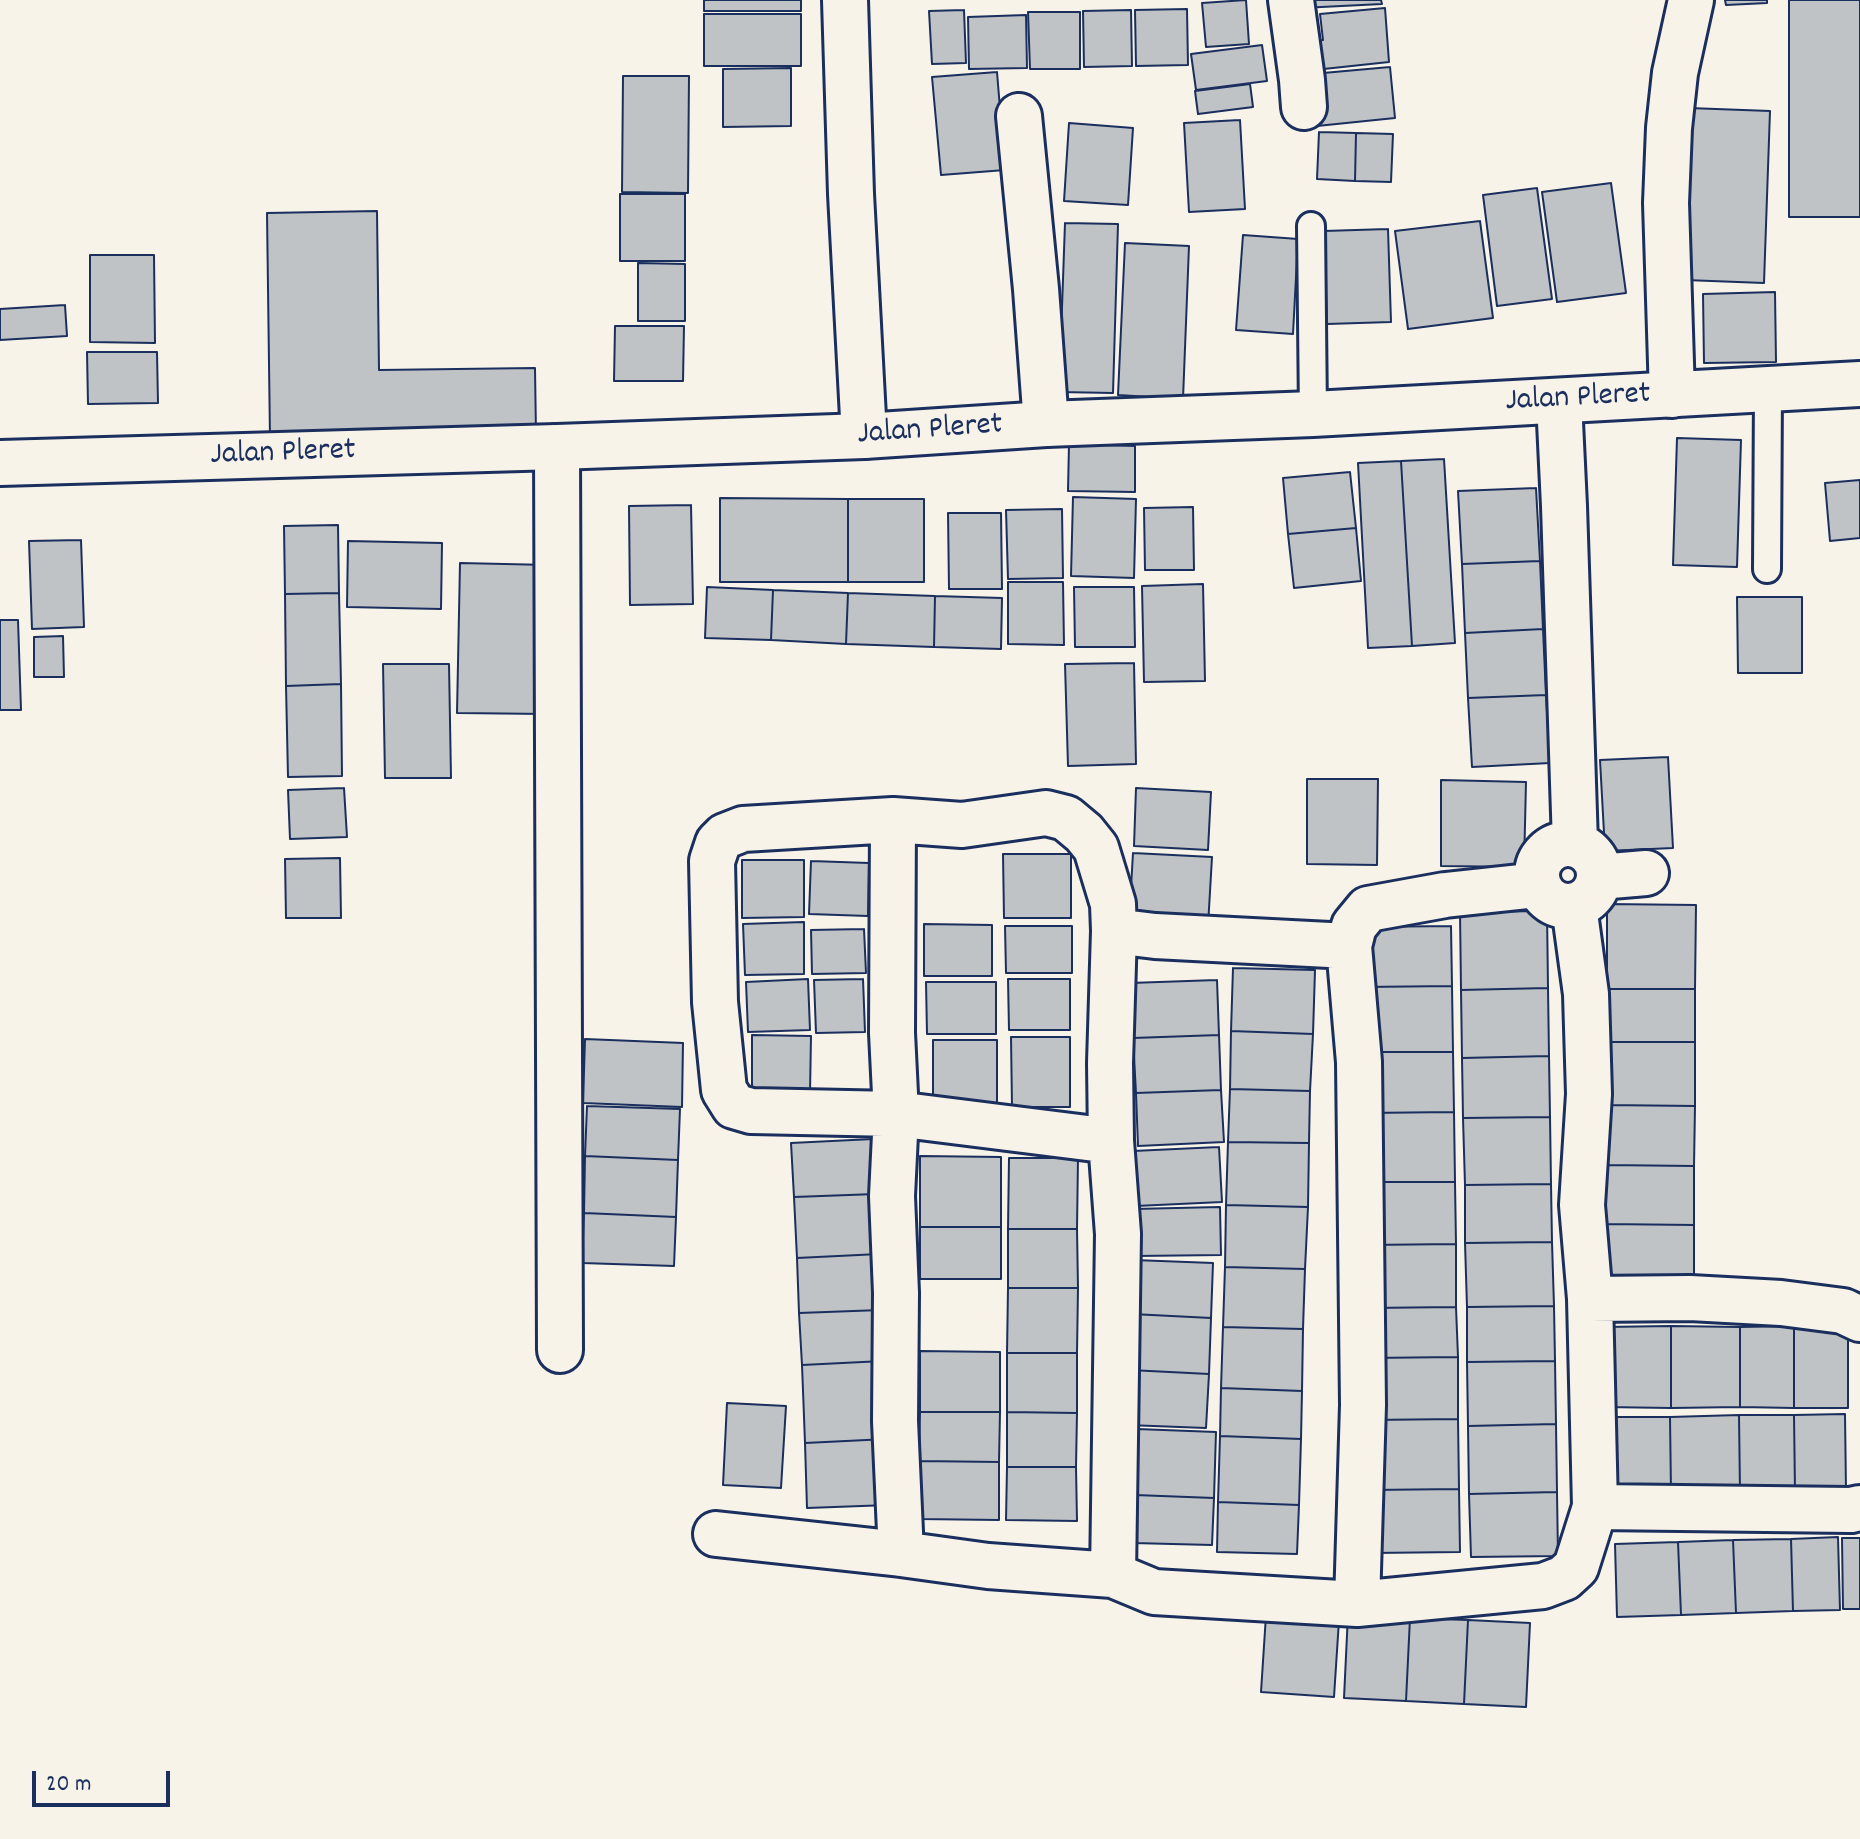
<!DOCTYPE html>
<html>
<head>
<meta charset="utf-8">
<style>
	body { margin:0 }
	#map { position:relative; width:1860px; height:1839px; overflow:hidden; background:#f7f3e8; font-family:Dekko,sans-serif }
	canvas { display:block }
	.scale { position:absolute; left:32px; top:1771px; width:138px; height:36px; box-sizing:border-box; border:4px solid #1b2f5e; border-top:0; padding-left:10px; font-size:24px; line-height:28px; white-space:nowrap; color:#1b2f5e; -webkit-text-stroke:6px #f7f3e8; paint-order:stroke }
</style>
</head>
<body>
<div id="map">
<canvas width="1860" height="1839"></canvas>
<div class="scale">20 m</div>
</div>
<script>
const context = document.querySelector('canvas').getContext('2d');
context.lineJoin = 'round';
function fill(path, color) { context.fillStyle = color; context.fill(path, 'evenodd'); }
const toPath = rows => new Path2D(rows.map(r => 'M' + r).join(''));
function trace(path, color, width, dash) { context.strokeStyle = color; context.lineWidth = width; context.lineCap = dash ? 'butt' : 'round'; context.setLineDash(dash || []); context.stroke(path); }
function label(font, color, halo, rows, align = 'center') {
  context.font = font + ' Dekko,sans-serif'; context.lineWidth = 6; context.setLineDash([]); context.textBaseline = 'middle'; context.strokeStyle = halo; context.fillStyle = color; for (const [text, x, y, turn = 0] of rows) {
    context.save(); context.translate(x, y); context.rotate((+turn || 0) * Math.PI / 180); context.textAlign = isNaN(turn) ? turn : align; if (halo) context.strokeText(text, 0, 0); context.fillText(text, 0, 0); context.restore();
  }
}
const building = toPath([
	[704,0,801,0,801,11,704,11,704,0],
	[1246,0,1249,44,1206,47,1202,3,1246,0],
	[1300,0,1381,0,1382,4,1301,8,1300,0],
	[1725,0,1767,0,1767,3,1726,5,1725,0],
	[1789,0,1860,0,1860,217,1789,217,1789,0],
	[1385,8,1389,62,1305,71,1303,42,1323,40,1320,14,1385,8],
	[1187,9,1188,65,1136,66,1135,10,1187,9],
	[964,10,966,63,932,64,929,11,964,10],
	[1131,10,1132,66,1084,67,1083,11,1131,10],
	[1028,12,1080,12,1080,69,1030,69,1028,12],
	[704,14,801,14,801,66,704,66,704,14],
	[1026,15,1027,68,969,69,968,17,1026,15],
	[1262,45,1267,81,1196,90,1191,54,1262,45],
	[1390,67,1395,118,1317,126,1312,74,1390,67],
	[791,68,791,126,723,127,723,69,791,68],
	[997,72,1005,170,941,175,932,77,997,72],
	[623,76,689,76,688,193,622,192,623,76],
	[1250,84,1253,107,1198,114,1195,91,1250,84],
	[1689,108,1770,111,1764,283,1685,280,1689,108],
	[1240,120,1245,209,1189,212,1184,123,1240,120],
	[1069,123,1133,128,1128,205,1064,201,1069,123],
	[1319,132,1356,133,1355,181,1317,179,1319,132],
	[1356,133,1393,134,1391,182,1355,181,1356,133],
	[1611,183,1626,293,1557,302,1542,192,1611,183],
	[1537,188,1552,299,1497,306,1483,195,1537,188],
	[620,194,685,194,685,261,620,261,620,194],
	[377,211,379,370,535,368,536,435,270,438,267,213,377,211],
	[1480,221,1493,318,1408,329,1395,231,1480,221],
	[1065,223,1118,224,1113,393,1059,392,1065,223],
	[1388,229,1391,322,1327,324,1324,231,1388,229],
	[1243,235,1298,239,1293,334,1236,330,1243,235],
	[1125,243,1189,246,1183,399,1118,395,1125,243],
	[90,255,154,255,155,343,90,342,90,255],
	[638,263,685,264,685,321,638,321,638,263],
	[1775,292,1776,362,1704,363,1703,294,1775,292],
	[65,305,67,336,0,340,0,309,65,305],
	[615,326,684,326,683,381,614,381,615,326],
	[87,352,157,352,158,403,88,404,87,352],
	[1677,438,1741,440,1737,567,1673,565,1677,438],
	[1069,444,1135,446,1135,492,1068,491,1069,444],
	[1444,459,1455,643,1412,646,1401,461,1444,459],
	[1401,461,1412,646,1368,648,1358,463,1401,461],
	[1350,472,1356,528,1288,534,1283,478,1350,472],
	[1860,480,1860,538,1830,541,1825,483,1860,480],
	[1536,488,1540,561,1462,564,1458,491,1536,488],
	[1073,497,1136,499,1134,578,1071,576,1073,497],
	[720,498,848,499,848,582,720,582,720,498],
	[848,499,924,499,924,582,848,582,848,499],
	[691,505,693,604,630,605,629,506,691,505],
	[1193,507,1194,570,1145,570,1144,508,1193,507],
	[1062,509,1063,578,1008,579,1006,510,1062,509],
	[948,513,1001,513,1002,589,949,589,948,513],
	[338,525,339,593,285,594,284,526,338,525],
	[1356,528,1361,581,1294,588,1288,534,1356,528],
	[81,540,84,627,32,629,29,541,81,540],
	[348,541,442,543,441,609,347,607,348,541],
	[1540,561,1543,629,1465,633,1462,564,1540,561],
	[460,563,549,565,547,714,457,713,460,563],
	[1008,582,1063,582,1064,645,1008,644,1008,582],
	[1203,584,1205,681,1144,682,1142,586,1203,584],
	[707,587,773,590,771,640,705,638,707,587],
	[1074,587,1134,587,1135,647,1075,647,1074,587],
	[773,590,848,593,846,644,771,640,773,590],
	[339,593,341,684,286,686,285,594,339,593],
	[848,593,935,596,934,647,846,644,848,593],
	[935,596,1002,598,1001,649,934,647,935,596],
	[1737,597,1802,597,1802,673,1738,673,1737,597],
	[0,620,18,620,21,710,0,710,0,620],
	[1543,629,1546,695,1468,698,1465,633,1543,629],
	[63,636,64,677,34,677,34,637,63,636],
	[1134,663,1136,764,1068,766,1065,664,1134,663],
	[383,664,449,664,451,778,385,778,383,664],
	[341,684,342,776,288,777,286,686,341,684],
	[1546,695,1550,763,1472,767,1468,698,1546,695],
	[1668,757,1673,848,1605,851,1600,760,1668,757],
	[1307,779,1378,779,1377,865,1307,864,1307,779],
	[1441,780,1526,782,1524,867,1441,866,1441,780],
	[344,788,347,837,290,839,288,790,344,788],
	[1136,788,1211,792,1208,850,1134,846,1136,788],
	[1133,853,1212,857,1208,926,1129,922,1133,853],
	[1003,854,1071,854,1071,918,1004,918,1003,854],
	[340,858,341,918,286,918,285,859,340,858],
	[742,860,804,860,804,917,742,918,742,860],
	[811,861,869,863,868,916,809,914,811,861],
	[1607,904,1696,905,1695,989,1607,989,1607,904],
	[1547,911,1548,988,1461,990,1460,912,1547,911],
	[804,922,804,974,745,975,743,924,804,922],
	[924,924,992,925,992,976,924,976,924,924],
	[1005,926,1072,926,1072,973,1006,973,1005,926],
	[1451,926,1452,986,1363,987,1362,927,1451,926],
	[864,929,866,973,812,974,811,930,864,929],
	[1233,968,1315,970,1313,1034,1231,1031,1233,968],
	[808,979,810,1030,748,1032,746,982,808,979],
	[863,979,865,1032,816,1033,814,980,863,979],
	[1008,979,1070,979,1070,1030,1009,1030,1008,979],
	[1217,980,1219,1035,1133,1038,1130,983,1217,980],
	[926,982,996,982,996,1034,927,1034,926,982],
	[1452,986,1453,1052,1364,1052,1363,987,1452,986],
	[1548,988,1549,1056,1462,1058,1461,990,1548,988],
	[1607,989,1695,989,1695,1042,1606,1042,1607,989],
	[1231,1031,1313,1034,1310,1091,1230,1089,1231,1031],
	[752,1035,811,1036,810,1093,752,1092,752,1035],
	[1219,1035,1221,1090,1136,1093,1133,1038,1219,1035],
	[1011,1037,1070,1037,1070,1107,1012,1107,1011,1037],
	[585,1039,683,1043,682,1107,583,1103,585,1039],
	[933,1040,997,1040,997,1104,933,1104,933,1040],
	[1606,1042,1695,1042,1695,1106,1606,1105,1606,1042],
	[1364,1052,1453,1052,1454,1112,1365,1113,1364,1052],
	[1549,1056,1550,1117,1463,1118,1462,1058,1549,1056],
	[1230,1089,1310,1091,1309,1143,1228,1142,1230,1089],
	[1221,1090,1224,1142,1138,1146,1136,1093,1221,1090],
	[1606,1105,1695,1106,1694,1166,1606,1165,1606,1105],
	[587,1106,680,1109,678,1160,585,1156,587,1106],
	[1454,1112,1455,1182,1366,1182,1365,1113,1454,1112],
	[1550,1117,1551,1184,1465,1185,1463,1118,1550,1117],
	[873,1139,876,1194,794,1197,791,1143,873,1139],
	[1228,1142,1309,1143,1308,1207,1226,1205,1228,1142],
	[1219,1147,1222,1202,1136,1206,1133,1151,1219,1147],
	[585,1156,678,1160,676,1217,584,1213,585,1156],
	[920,1156,1001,1157,1001,1227,920,1227,920,1156],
	[1009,1158,1078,1158,1077,1229,1008,1229,1009,1158],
	[1606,1165,1694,1166,1694,1225,1605,1224,1606,1165],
	[1366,1182,1455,1182,1456,1244,1367,1245,1366,1182],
	[1551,1184,1552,1242,1465,1243,1465,1185,1551,1184],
	[876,1194,879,1254,797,1258,794,1197,876,1194],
	[1226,1205,1308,1207,1305,1269,1225,1267,1226,1205],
	[1220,1207,1221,1255,1135,1256,1133,1209,1220,1207],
	[584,1213,676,1217,674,1266,582,1263,584,1213],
	[1605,1224,1694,1225,1694,1282,1604,1282,1605,1224],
	[920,1227,1001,1227,1001,1279,920,1279,920,1227],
	[1008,1229,1077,1229,1078,1288,1008,1288,1008,1229],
	[1552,1242,1554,1306,1467,1307,1465,1243,1552,1242],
	[1456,1244,1456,1307,1368,1308,1367,1245,1456,1244],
	[879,1254,881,1310,799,1313,797,1258,879,1254],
	[1134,1260,1213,1263,1211,1318,1132,1314,1134,1260],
	[1225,1267,1305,1269,1303,1329,1223,1327,1225,1267],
	[1008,1288,1078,1288,1077,1353,1007,1353,1008,1288],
	[1554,1306,1555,1361,1467,1362,1467,1307,1554,1306],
	[1456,1307,1458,1357,1368,1358,1368,1308,1456,1307],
	[881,1310,883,1361,802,1365,799,1313,881,1310],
	[1132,1314,1211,1318,1209,1374,1130,1370,1132,1314],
	[1671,1326,1740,1327,1740,1407,1671,1408,1671,1326],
	[1671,1326,1671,1408,1604,1407,1604,1327,1671,1326],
	[1794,1326,1848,1327,1848,1408,1794,1408,1794,1326],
	[1794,1326,1794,1408,1740,1407,1740,1327,1794,1326],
	[1223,1327,1303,1329,1302,1391,1221,1388,1223,1327],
	[920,1351,1000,1352,1000,1412,920,1412,920,1351],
	[1007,1353,1077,1353,1077,1413,1007,1412,1007,1353],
	[1458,1357,1458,1419,1369,1420,1368,1358,1458,1357],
	[883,1361,887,1439,805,1443,802,1365,883,1361],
	[1555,1361,1556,1424,1468,1426,1467,1362,1555,1361],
	[1130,1370,1209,1374,1206,1428,1127,1425,1130,1370],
	[1221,1388,1302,1391,1301,1439,1220,1436,1221,1388],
	[727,1403,786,1406,781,1488,723,1485,727,1403],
	[920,1412,1000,1412,999,1462,919,1461,920,1412],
	[1007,1412,1077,1413,1076,1467,1007,1467,1007,1412],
	[1845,1414,1846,1491,1795,1492,1794,1415,1845,1414],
	[1739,1415,1794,1415,1795,1492,1740,1493,1739,1415],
	[1739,1415,1740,1493,1671,1493,1670,1417,1739,1415],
	[1604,1417,1670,1417,1671,1493,1606,1494,1604,1417],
	[1458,1419,1459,1489,1371,1490,1369,1420,1458,1419],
	[1556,1424,1557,1492,1469,1494,1468,1426,1556,1424],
	[1137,1429,1216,1432,1214,1498,1135,1495,1137,1429],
	[1220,1436,1301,1439,1299,1505,1218,1502,1220,1436],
	[887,1439,889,1505,807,1508,805,1443,887,1439],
	[919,1461,999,1462,999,1520,919,1519,919,1461],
	[1007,1467,1076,1467,1077,1521,1006,1520,1007,1467],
	[1459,1489,1460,1552,1372,1553,1371,1490,1459,1489],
	[1557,1492,1558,1556,1471,1557,1469,1494,1557,1492],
	[1135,1495,1214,1498,1212,1545,1133,1543,1135,1495],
	[1218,1502,1299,1505,1297,1554,1217,1552,1218,1502],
	[1838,1537,1840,1610,1793,1611,1791,1539,1838,1537],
	[1842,1538,1860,1538,1860,1609,1843,1609,1842,1538],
	[1791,1539,1793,1611,1736,1613,1733,1540,1791,1539],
	[1733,1540,1736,1613,1681,1615,1678,1542,1733,1540],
	[1678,1542,1681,1615,1617,1617,1615,1544,1678,1542],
	[1348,1614,1410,1618,1406,1701,1344,1698,1348,1614],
	[1266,1615,1339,1620,1334,1697,1261,1692,1266,1615],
	[1410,1618,1468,1620,1464,1704,1406,1701,1410,1618],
	[1468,1620,1530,1623,1526,1707,1464,1704,1468,1620]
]);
fill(building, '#c0c3c5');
trace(building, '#1b2f5e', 2);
const lane = toPath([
	[1311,226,1313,414],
	[1767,569,1768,389]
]);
const street = toPath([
	[845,0,851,194,864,436],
	[1291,0,1302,80,1304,107],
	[1019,116,1036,289,1046,424],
	[1672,395,1666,203,1669,128,1675,73,1691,0],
	[1559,401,1564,506,1575,844],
	[557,447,560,1350],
	[893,820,743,829,725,836,718,843,712,861,715,1002,724,1090,734,1106,751,1111,896,1114,1111,1141],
	'1537 875a31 31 0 1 1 62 0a31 31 0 1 1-62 0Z',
	[1599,877,1646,873],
	[1538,885,1445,895,1368,909,1354,926,1349,946,1359,1062,1363,1405,1357,1604,1543,1586,1564,1578,1576,1567,1595,1507],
	[1574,906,1586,994,1589,1094,1582,1205,1590,1299,1690,1298,1781,1303,1843,1311,1860,1319],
	[1349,946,1155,936,1114,931,1110,1063,1111,1141,1118,1234,1113,1575,1154,1592,1357,1604],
	[1590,1299,1595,1507,1851,1510,1860,1508],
	[716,1534,901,1554,988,1566,1113,1575],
	[901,1554,895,1421,896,1293,892,1196,896,1114,892,1033,893,820,962,825,1046,813,1066,818,1084,833,1096,848,1113,904,1114,931]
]);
const secondary = toPath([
	[0,463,557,447,864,436,1046,424,1313,414,1860,384]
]);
trace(lane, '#1b2f5e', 32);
trace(street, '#1b2f5e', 50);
trace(secondary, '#1b2f5e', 50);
trace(lane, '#f7f3e8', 26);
trace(street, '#f7f3e8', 44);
trace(secondary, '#f7f3e8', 44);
label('32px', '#1b2f5e', '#f7f3e8', [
	["Jalan Pleret",1578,400,-3],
	["Jalan Pleret",930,432,-4],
	["Jalan Pleret",283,455,-2]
]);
</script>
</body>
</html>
